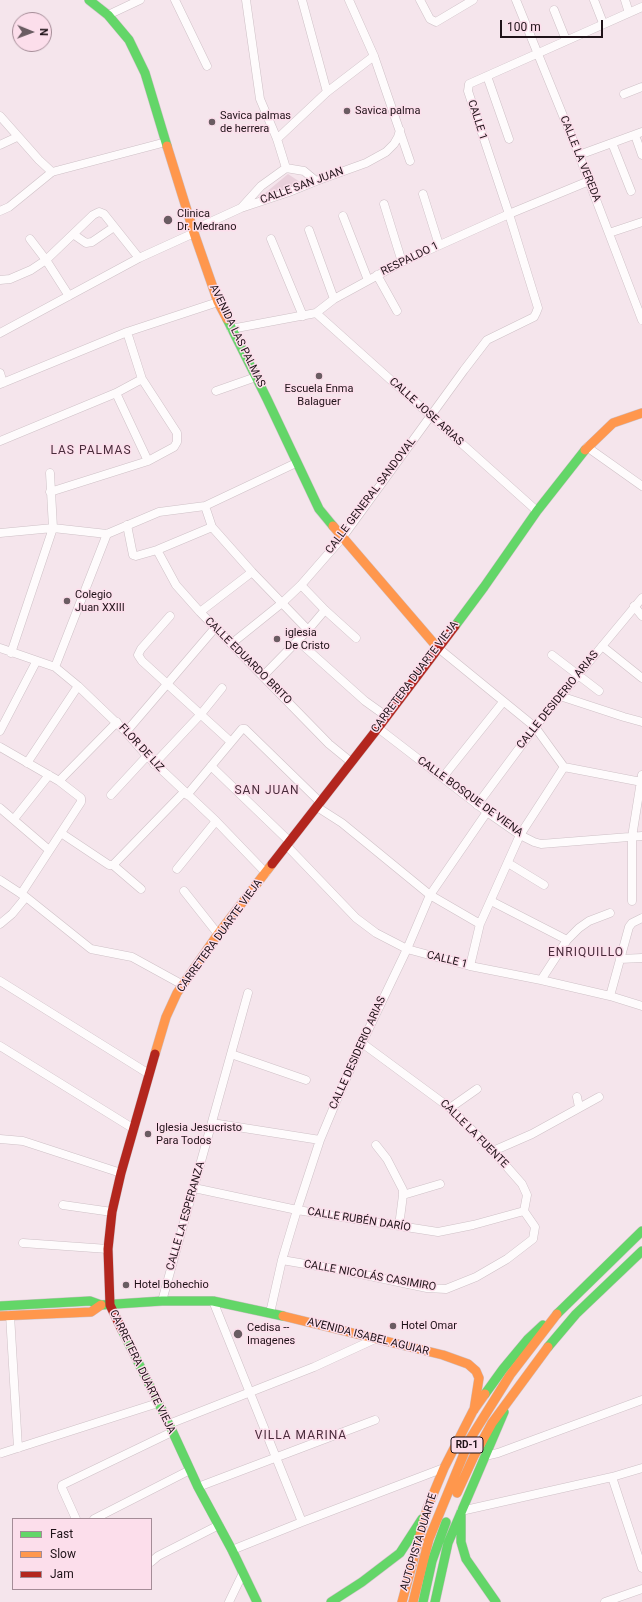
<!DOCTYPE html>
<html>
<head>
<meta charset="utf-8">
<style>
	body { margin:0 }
	#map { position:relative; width:642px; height:1602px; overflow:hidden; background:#f5e5ec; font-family:Roboto,sans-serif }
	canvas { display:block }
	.legend { position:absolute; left:12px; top:1518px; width:140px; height:72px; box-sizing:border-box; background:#fcdeeb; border:1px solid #a48c97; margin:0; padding:5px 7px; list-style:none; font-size:12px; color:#1f1218 }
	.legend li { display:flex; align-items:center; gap:8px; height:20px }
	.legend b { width:20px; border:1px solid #a48c97 }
	.north { position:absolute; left:12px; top:12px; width:40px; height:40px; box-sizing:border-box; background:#fcdeeb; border:1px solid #a48c97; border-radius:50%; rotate:91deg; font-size:11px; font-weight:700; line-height:16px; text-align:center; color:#1f1218 }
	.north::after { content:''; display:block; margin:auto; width:14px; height:18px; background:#6a5c62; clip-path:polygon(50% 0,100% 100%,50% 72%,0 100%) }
	.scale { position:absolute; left:500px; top:20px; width:103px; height:18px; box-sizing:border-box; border:2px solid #1f1218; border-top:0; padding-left:5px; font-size:12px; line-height:14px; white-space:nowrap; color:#1f1218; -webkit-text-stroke:3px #fcdeeb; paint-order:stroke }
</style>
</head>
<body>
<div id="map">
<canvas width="642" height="1602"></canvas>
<ul class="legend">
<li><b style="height:5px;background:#63d668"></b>Fast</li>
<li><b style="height:5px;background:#ff974d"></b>Slow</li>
<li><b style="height:5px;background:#b3261e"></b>Jam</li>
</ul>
<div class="north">N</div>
<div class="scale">100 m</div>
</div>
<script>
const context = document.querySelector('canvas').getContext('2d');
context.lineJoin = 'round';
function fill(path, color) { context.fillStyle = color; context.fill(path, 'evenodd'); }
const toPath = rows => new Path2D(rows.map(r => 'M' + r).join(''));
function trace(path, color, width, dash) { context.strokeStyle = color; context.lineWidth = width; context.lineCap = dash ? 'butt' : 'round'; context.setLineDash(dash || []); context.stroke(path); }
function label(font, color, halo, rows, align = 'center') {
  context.font = font + ' Roboto,sans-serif'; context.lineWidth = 3; context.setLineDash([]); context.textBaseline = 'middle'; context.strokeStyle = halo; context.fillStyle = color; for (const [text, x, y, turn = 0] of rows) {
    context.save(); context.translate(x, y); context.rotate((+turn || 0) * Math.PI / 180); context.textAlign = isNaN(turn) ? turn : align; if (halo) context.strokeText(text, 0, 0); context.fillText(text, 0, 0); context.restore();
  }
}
fill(toPath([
	[288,174,303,184,258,199]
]), '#e9d0db');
const street = toPath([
	[175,0,207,66],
	[246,0,260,99,277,139,286,168],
	[302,0,327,92],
	[349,0,374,56,410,161],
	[420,0,430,19,436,22,473,0],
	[516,0,579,155,642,320],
	[594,0,603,23],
	[625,0,629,13],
	[554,10,566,40],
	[108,15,140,0],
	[487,76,509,139],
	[624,94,642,87],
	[0,116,39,160,52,172],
	[635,135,642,155],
	[277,139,327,92,374,56],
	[612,143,631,191],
	[0,145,17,137],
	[579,155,642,132],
	[423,194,439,245],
	[384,204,402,262],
	[242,207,261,186,286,168,304,171,316,181],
	[0,211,9,207,52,172,166,142],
	[343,216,368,280],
	[193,230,241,208,289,192,316,181,366,163,386,152,394,144,398,137,400,130],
	[309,230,334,299],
	[609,233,642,222],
	[73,234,86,243,92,242,114,227],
	[30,239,46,260,69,296],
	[271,239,303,316],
	[377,275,397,311],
	[0,280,10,279,31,270,46,260,93,215,99,212,104,214,139,258],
	[316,313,537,511],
	[231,329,316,313,334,299,402,262,509,214,589,181],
	[0,333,139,258,194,233],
	[0,373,3,383],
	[0,384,127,332,218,302],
	[216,391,256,377],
	[116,393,148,461],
	[0,441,116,393,142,379],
	[587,447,642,486],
	[50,492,148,461,174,447,177,442,177,433,142,379,127,332],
	[205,506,212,527,252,572,308,630],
	[127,525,133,555,136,556,157,550,212,527],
	[0,533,53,528,107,534,159,512,205,506,296,463],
	[157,550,176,585,200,612,329,744,351,762],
	[301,585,325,610,356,638],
	[634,606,642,616],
	[200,612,252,572],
	[170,616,141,649,138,655,142,661,231,742],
	[298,641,365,701,386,716],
	[231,644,282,603,301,585,342,538,464,370,487,340,534,317,536,313,538,308,509,214,468,91,469,84,642,7],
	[602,646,642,678],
	[437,647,535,727,564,767,642,782],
	[0,648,55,667,78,686,126,732,147,756,216,821,266,873],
	[11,653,53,528,50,473],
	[552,655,599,691],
	[55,667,107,534],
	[263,676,308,630,325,610],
	[560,696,624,717,642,722],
	[378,728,487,812,520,835,534,842,541,844,642,836],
	[0,731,36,662],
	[126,732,215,628],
	[0,747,59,781,81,798,81,802,21,894],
	[27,763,78,686],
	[154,764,201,714,222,688],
	[211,766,290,842],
	[443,777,503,702],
	[59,781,117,722],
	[111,795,147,756],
	[187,795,242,729,245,729,320,802],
	[477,805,535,727,642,598],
	[317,807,342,823,430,895,480,924],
	[0,808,49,850],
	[14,819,49,775],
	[61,833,109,865,113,865,141,889],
	[287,846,356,918,376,933,407,949,470,966,541,980,610,996,642,1006],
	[508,863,544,885],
	[113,865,184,792],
	[177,869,216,821],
	[0,880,26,897,91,949,132,957,183,985],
	[184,891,218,934],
	[491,901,567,940],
	[632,901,632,837,642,775],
	[0,924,12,914,26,897],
	[620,959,642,958],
	[470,966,480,924,520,835,564,767],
	[541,980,567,940,579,928,589,921,610,913],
	[0,981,149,1074],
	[610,996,629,927,632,923,642,918],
	[362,1043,450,1108,493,1151,522,1184,527,1195,524,1211],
	[0,1046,134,1129],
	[231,1054,306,1080],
	[577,1097,579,1107],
	[450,1108,477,1089],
	[212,1123,320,1140],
	[0,1139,23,1141,121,1173],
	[376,1145,387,1159,403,1190,403,1195,399,1226],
	[493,1151,532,1134,599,1097],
	[194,1188,297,1210,438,1232,473,1225,524,1211],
	[403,1195,440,1184],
	[63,1205,112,1212],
	[23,1243,108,1249],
	[282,1260,346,1271,427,1288,446,1289,476,1277,507,1259,533,1239,535,1227,524,1211],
	[162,1301,248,993],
	[213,1301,302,1522],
	[270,1313,282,1260,297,1210,320,1140,338,1097,362,1043,407,949,430,895,487,812],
	[10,1315,18,1448],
	[169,1424,314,1367,375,1339],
	[2,1453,158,1403],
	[485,1456,498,1453,642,1400],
	[612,1477,642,1568],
	[198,1487,375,1420],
	[461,1511,612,1477,642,1468],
	[76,1519,62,1488,62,1485,172,1432],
	[94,1519,190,1470],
	[232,1550,302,1522,444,1468],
	[151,1562,158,1556,219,1525],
	[229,1602,243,1573],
	[605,1602,642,1589]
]);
const fast = toPath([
	[89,0,108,15,129,40,145,73,167,146],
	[227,319,267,399,319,509,333,526],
	[455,626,484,587,537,511,585,450],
	[0,1306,90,1301,101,1305,162,1301,213,1301,283,1316],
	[557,1314,642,1231],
	[122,1330,169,1424,198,1487,232,1550,257,1602],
	[548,1347,576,1314,642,1251],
	[485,1394,503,1369,528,1339,543,1325],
	[461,1513,461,1542,466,1559,496,1602],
	[331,1602,362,1582,400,1553,422,1519],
	[423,1602,432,1561,446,1522],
	[435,1602,448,1543,504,1412]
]);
const slow = toPath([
	[167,146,194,233,218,302,227,319],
	[585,450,613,423,642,413],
	[333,526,437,647],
	[155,1054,166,1017,177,993,218,934,272,864],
	[0,1316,91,1312,101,1305],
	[283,1316,443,1355,468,1364,476,1371,479,1378,474,1410],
	[457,1493,474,1456,492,1423,548,1347],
	[402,1602,427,1509,444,1468,473,1411,485,1394],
	[413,1602,429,1539,470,1439,510,1375,557,1314]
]);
const jam = toPath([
	[272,864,378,728,455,626],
	[122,1330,110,1305,108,1249,112,1212,121,1173,155,1054]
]);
trace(street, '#cec0c6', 9);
trace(fast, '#cec0c6', 10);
trace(slow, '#cec0c6', 10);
trace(jam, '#cec0c6', 10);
trace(street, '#fefbfc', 8);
trace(fast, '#63d668', 9);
trace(slow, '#ff974d', 9);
trace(jam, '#b3261e', 9);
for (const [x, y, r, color] of [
	[347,111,4,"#6a5c62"],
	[212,122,4,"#6a5c62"],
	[168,220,5,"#6a5c62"],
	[319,376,4,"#6a5c62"],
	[67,601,4,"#6a5c62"],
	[277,639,4,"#6a5c62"],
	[148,1134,4,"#6a5c62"],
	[126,1285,4,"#6a5c62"],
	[393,1326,4,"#6a5c62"],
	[238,1334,5,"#6a5c62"]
]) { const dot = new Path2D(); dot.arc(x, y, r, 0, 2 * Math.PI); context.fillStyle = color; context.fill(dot); trace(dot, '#fcdeeb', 1.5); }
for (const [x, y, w] of [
	[467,1445,32]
]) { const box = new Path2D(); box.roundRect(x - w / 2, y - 8, w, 16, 3); context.fillStyle = '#fcdeeb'; context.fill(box); trace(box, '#1f1218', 1); }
label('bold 10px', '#1f1218', null, [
	["RD-1",467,1445]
]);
label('11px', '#1f1218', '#fcdeeb', [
	["Savica palma",355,111],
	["Savica palmas",220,116],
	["de herrera",220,129],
	["Clinica",177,214],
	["Dr. Medrano",177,227],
	["Escuela Enma",319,389,"center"],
	["Balaguer",319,402,"center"],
	["Colegio",75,595],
	["Juan XXIII",75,608],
	["iglesia",285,633],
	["De Cristo",285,646],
	["Iglesia Jesucristo",156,1128],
	["Para Todos",156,1141],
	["Hotel Bohechio",134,1285],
	["Hotel Omar",401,1326],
	["Cedisa --",247,1328],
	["Imagenes",247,1341]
], 'left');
label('11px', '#1f1218', '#fcdeeb', [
	["CALLE 1",477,120,72],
	["CALLE LA VEREDA",580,159,68],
	["CALLE SAN JUAN",302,186,-20],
	["RESPALDO 1",410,259,-26],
	["AVENIDA LAS PALMAS",237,336,64],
	["CALLE JOSE ARIAS",426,412,42],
	["CALLE GENERAL SANDOVAL",371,496,-53],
	["CALLE EDUARDO BRITO",248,661,45],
	["CARRETERA DUARTE VIEJA",415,677,-53],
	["CALLE DESIDERIO ARIAS",558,700,-51],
	["FLOR DE LIZ",141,748,47],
	["CALLE BOSQUE DE VIENA",470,797,36],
	["CARRETERA DUARTE VIEJA",220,936,-54],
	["CALLE 1",447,960,14],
	["CALLE DESIDERIO ARIAS",358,1053,-66],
	["CALLE LA FUENTE",474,1134,45],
	["CALLE LA ESPERANZA",186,1216,-74],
	["CALLE RUBÉN DARÍO",359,1220,9],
	["CALLE NICOLÁS CASIMIRO",370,1276,10],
	["AVENIDA ISABEL AGUIAR",368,1337,14],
	["CARRETERA DUARTE VIEJA",142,1372,64],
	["AUTOPISTA DUARTE",419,1542,-73]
]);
context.letterSpacing = '1px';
label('12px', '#492c3b', '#fcdeeb', [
	["LAS PALMAS",91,451],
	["SAN JUAN",267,791],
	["ENRIQUILLO",586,953],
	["VILLA MARINA",301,1436]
]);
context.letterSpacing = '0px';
</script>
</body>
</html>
